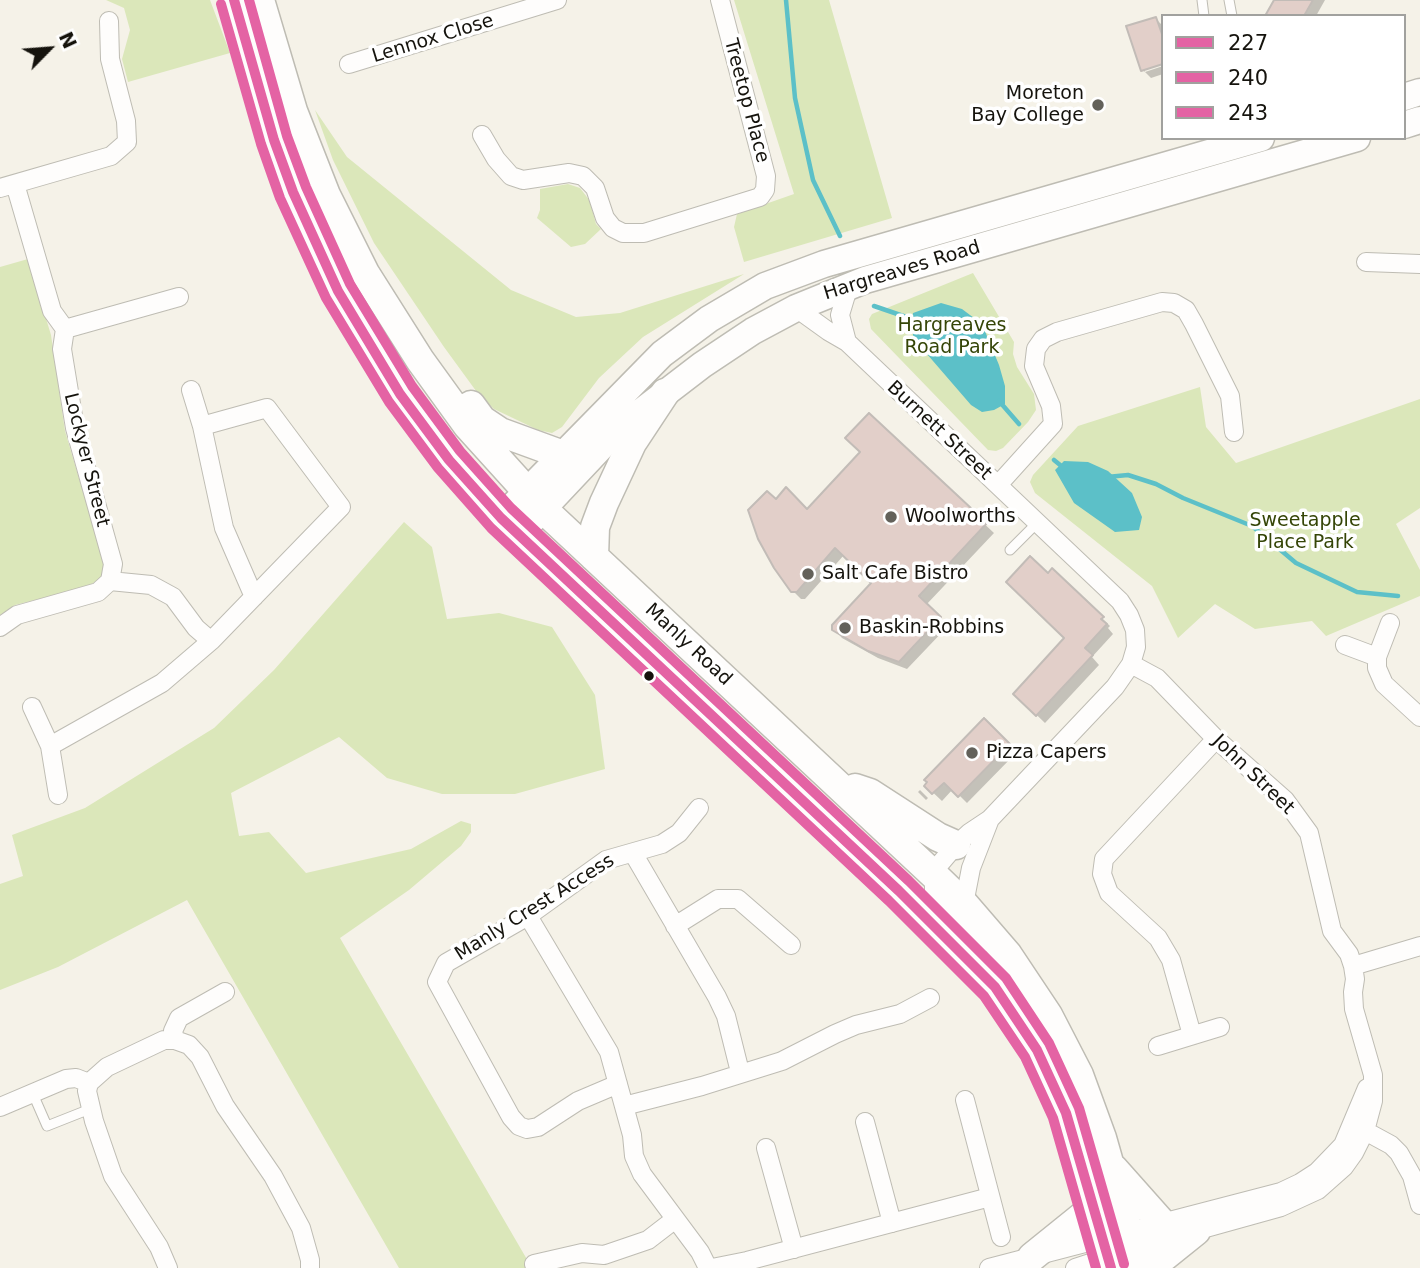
<!DOCTYPE html>
<html>
<head>
<meta charset="utf-8">
<style>
	body { margin:0 }
	#map { position:relative; width:1420px; height:1268px; overflow:hidden; background:#f5f2e8; font-family:"DejaVu Sans",sans-serif }
	canvas { display:block }
	.legend { position:absolute; left:1161px; top:14px; width:245px; height:126px; box-sizing:border-box; background:#fff; border:2px solid #a1a19e; margin:0; padding:9px 12px; list-style:none; font-size:21px; color:#15130d }
	.legend li { display:flex; align-items:center; gap:14px; height:35px }
	.legend b { width:35px; border:2px solid #a1a19e }
	.north { position:absolute; left:14px; top:14px; width:70px; height:70px; -webkit-text-stroke:5px #fff; paint-order:stroke; rotate:65deg; font-size:19px; font-weight:700; line-height:28px; text-align:center; color:#15130d }
	.north::after { content:''; display:block; margin:auto; width:24px; height:32px; background:#15130d; clip-path:polygon(50% 0,100% 100%,50% 72%,0 100%) }
</style>
</head>
<body>
<div id="map">
<canvas width="1420" height="1268"></canvas>
<ul class="legend">
<li><b style="height:9px;background:#e463a4"></b>227</li>
<li><b style="height:9px;background:#e463a4"></b>240</li>
<li><b style="height:9px;background:#e463a4"></b>243</li>
</ul>
<div class="north">N</div>
</div>
<script>
const context = document.querySelector('canvas').getContext('2d');
context.lineJoin = 'round';
function fill(path, color) { context.fillStyle = color; context.fill(path, 'evenodd'); }
const toPath = rows => new Path2D(rows.map(r => 'M' + r).join(''));
function trace(path, color, width, dash) { context.strokeStyle = color; context.lineWidth = width; context.lineCap = dash ? 'butt' : 'round'; context.setLineDash(dash || []); context.stroke(path); }
function label(font, color, halo, rows, align = 'center') {
  context.font = font + ' "DejaVu Sans",sans-serif'; context.lineWidth = 7; context.setLineDash([]); context.textBaseline = 'middle'; context.strokeStyle = halo; context.fillStyle = color; for (const [text, x, y, turn = 0] of rows) {
    context.save(); context.translate(x, y); context.rotate((+turn || 0) * Math.PI / 180); context.textAlign = isNaN(turn) ? turn : align; if (halo) context.strokeText(text, 0, 0); context.fillText(text, 0, 0); context.restore();
  }
}
fill(toPath([
	[106,0,210,0,230,53,128,82,122,59,130,30,124,8],
	[734,0,829,0,892,218,744,262,734,227,737,214,794,194],
	[315,110,347,157,511,290,576,317,620,313,744,274,643,337,599,378,562,427,552,433,538,430,494,409,479,395,444,347,374,243,333,160],
	[568,184,580,188,590,201,596,224,601,229,585,244,571,247,537,218,540,210,540,189],
	[28,259,51,335,65,431,104,563,101,578,87,587,15,605,0,615,0,267],
	[973,273,1014,342,1013,354,1017,367,1034,394,1036,410,1028,422,1003,448,996,451,988,450,871,329,869,319,872,314],
	[1200,387,1206,427,1236,463,1420,399,1420,508,1396,524,1420,570,1420,596,1326,636,1312,621,1255,629,1215,604,1178,638,1152,586,1035,493,1030,482,1033,475,1078,426],
	[404,522,432,547,447,619,499,613,552,627,595,695,605,769,515,794,442,794,387,778,339,737,231,793,239,836,269,832,306,873,411,849,461,821,471,824,471,832,461,846,409,890,340,938,532,1268,399,1268,187,900,58,967,0,990,0,884,23,876,12,835,85,808,214,728,274,670]
]), '#dbe7ba');
fill(toPath([
	[941,303,962,309,982,324,999,365,1005,386,1005,404,994,410,982,412,971,405,914,339,911,326,913,313],
	[1064,461,1088,462,1108,471,1132,493,1142,517,1139,530,1115,532,1074,503,1055,470]
]), '#5cc0c8');
fill(toPath([
	[1276,0,1325,0,1316,16,1267,15],
	[1156,19,1163,26,1163,62,1145,68,1145,72,1163,66,1163,74,1151,78,1143,70],
	[869,416,994,533,926,605,948,626,907,669,878,658,842,638,834,629,873,583,844,555,805,599,801,599,793,591,776,502,808,511,863,453],
	[1053,570,1110,626,1108,628,1113,634,1092,657,1099,665,1045,723,1015,694,1067,638,1049,575],
	[984,721,1016,753,967,803,953,789,942,801,926,786],
	[920,790,928,798,926,800,918,792]
]), '#0003');
trace(toPath([
	[786,0,795,98,813,180,840,236],
	[874,306,915,320],
	[999,401,1019,424],
	[1054,460,1065,469],
	[1107,477,1128,475,1156,484,1183,498,1252,526,1296,563,1357,592,1398,596]
]), '#5cc0c8', 4.5);
const building = toPath([
	[1274,0,1313,0,1304,16,1265,16,1274,0],
	[1156,17,1163,37,1163,64,1141,71,1126,26,1156,17],
	[869,413,987,523,919,596,941,617,899,662,868,651,832,630,832,625,871,583,835,548,797,592,791,592,774,568,758,539,748,510,767,491,776,499,786,487,807,509,860,452,845,438,869,413],
	[1030,556,1048,573,1052,568,1104,617,1101,619,1107,624,1085,648,1093,655,1036,716,1013,694,1064,638,1006,582,1030,556],
	[984,718,1010,744,958,797,944,783,932,794,924,786,927,782,924,780,984,718]
]);
fill(building, '#e2cfc9');
trace(building, '#c2bcb7', 2);
const lane = toPath([
	[1202,0,1204,16],
	[1229,0,1232,16],
	[1010,550,1037,523],
	[33,1094,47,1126,90,1109]
]);
const street = toPath([
	[349,64,557,0],
	[482,135,496,159,511,176,523,180,569,173,583,176,595,188,605,218,613,228,623,233,644,233,760,197,765,190,766,176,720,0],
	[0,188,111,156,127,142,126,121,110,59,109,21],
	[1366,262,1420,264],
	[796,308,828,331,847,342,1120,601,1129,615,1135,630,1136,647,1131,664,1115,687,990,819,969,833,956,845,938,866,934,875,934,892,938,901,976,943,979,968],
	[65,329,179,297],
	[847,342,840,315,849,285],
	[191,390,202,426,224,528,254,597],
	[998,485,1053,424,1051,406,1034,366,1036,349,1043,339,1057,332,1162,302,1174,303,1186,310,1194,324,1230,396,1234,432],
	[110,581,151,585,173,597,196,628,211,641],
	[0,627,17,615,98,592,110,581,113,564,75,428,62,349,65,329,52,311,15,184],
	[1345,645,1377,657,1390,623],
	[1377,657,1377,668,1384,684,1420,717],
	[32,707,50,746,58,795],
	[50,746,162,683,211,641,341,507,267,408,202,426],
	[633,853,717,997,726,1016,740,1072],
	[964,904,971,868,990,819],
	[528,916,609,1052,632,1135,634,1156,642,1174,700,1252,708,1268],
	[675,926,718,899,738,899,791,945],
	[1353,966,1420,946],
	[1192,1035,1171,960,1158,938,1109,893,1102,874,1104,859,1216,739],
	[175,1040,173,1031,179,1018,225,992],
	[1158,1046,1220,1027],
	[618,1084,578,1101,538,1127,527,1129,519,1126,511,1117,437,982,446,963,528,916,606,860,662,844,679,833,699,808],
	[965,1100,1001,1237],
	[624,1106,702,1086,782,1061,835,1034,856,1025,900,1014,930,998],
	[0,1107,66,1079,76,1078,89,1083],
	[865,1122,892,1223],
	[1356,1126,1391,1145,1399,1153,1412,1176,1420,1205],
	[766,1148,794,1249],
	[534,1264,582,1253,604,1255,648,1240,674,1220],
	[168,1268,159,1247,113,1176,94,1121,87,1091,89,1083,107,1067,164,1040,175,1040,189,1045,200,1057,225,1106,273,1176,301,1228,310,1260,310,1268],
	[712,1268,747,1261,990,1197],
	[989,1268,1281,1192,1300,1183,1317,1172,1343,1145,1367,1088],
	[1075,1268,1148,1244,1281,1207,1318,1190,1344,1167,1354,1153,1365,1131,1373,1101,1373,1075,1354,1009,1353,992,1355,979,1353,966,1349,954,1332,931,1309,833,1285,800,1216,739,1157,678,1131,664]
]);
const secondary = toPath([
	[1404,97,1420,92],
	[1404,125,1420,120],
	[501,518,662,354,709,319,765,286,824,264,1261,138],
	[518,535,616,431,702,365,753,331,796,308,865,280,1357,138]
]);
const primary = toPath([
	[234,0,274,140,293,192,338,291,400,394,449,460,501,518,899,891,995,987,1037,1050,1066,1113,1111,1268],
	[260,0,293,111,326,195,365,273,420,360,467,425,543,509,934,875,964,904,1008,955,1048,1015,1079,1075,1102,1138,1139,1268],
	[471,405,482,420,500,432,563,455],
	[594,557,595,527,604,503,632,443,665,393],
	[855,788,870,793,938,837,956,845],
	[1114,1169,1162,1223],
	[1032,1257,1094,1207],
	[1150,1268,1196,1231]
]);
trace(lane, '#bebcb3', 11);
trace(street, '#bebcb3', 20);
trace(secondary, '#bebcb3', 29);
trace(primary, '#bebcb3', 31);
trace(lane, '#fefdfc', 9);
trace(street, '#fefdfc', 18);
trace(secondary, '#fefdfc', 26);
trace(primary, '#fefdfc', 28);
trace(toPath([
	[234,0,274,140,293,192,338,291,400,394,449,460,501,518,899,891,995,987,1037,1050,1066,1113,1111,1268]
]), '#e463a4', 10);
trace(toPath([
	[221,4,261,144,280,198,326,298,389,402,438,468,491,528,889,901,984,996,1025,1057,1053,1118,1096,1268]
]), '#e463a4', 10);
trace(toPath([
	[249,0,287,136,306,187,350,284,412,386,460,451,511,508,909,881,1006,978,1049,1043,1079,1108,1124,1264]
]), '#e463a4', 10);
for (const [x, y, r, color] of [
	[1098,105,7,"#63615a"],
	[891,517,7,"#63615a"],
	[808,574,7,"#63615a"],
	[845,628,7,"#63615a"],
	[649,676,6,"#15130d"],
	[972,753,7,"#63615a"]
]) { const dot = new Path2D(); dot.arc(x, y, r, 0, 2 * Math.PI); context.fillStyle = color; context.fill(dot); trace(dot, '#fff', 2.5); }
label('19px', '#15130d', '#fff', [
	["Lennox Close",433,39,-17],
	["Treetop Place",746,101,75],
	["Hargreaves Road",902,271,-17],
	["Burnett Street",939,431,43],
	["Lockyer Street",86,460,76],
	["Manly Road",688,645,43],
	["John Street",1253,775,44],
	["Manly Crest Access",535,908,-32]
]);
label('19px', '#15130d', '#fff', [
	["Moreton",1084,94,"right"],
	["Bay College",1084,116,"right"],
	["Woolworths",905,517],
	["Salt Cafe Bistro",822,574],
	["Baskin-Robbins",859,628],
	["Pizza Capers",986,753]
], 'left');
label('19px', '#354507', '#fff', [
	["Hargreaves",952,326],
	["Road Park",952,348],
	["Sweetapple",1305,521],
	["Place Park",1305,543]
]);
</script>
</body>
</html>
